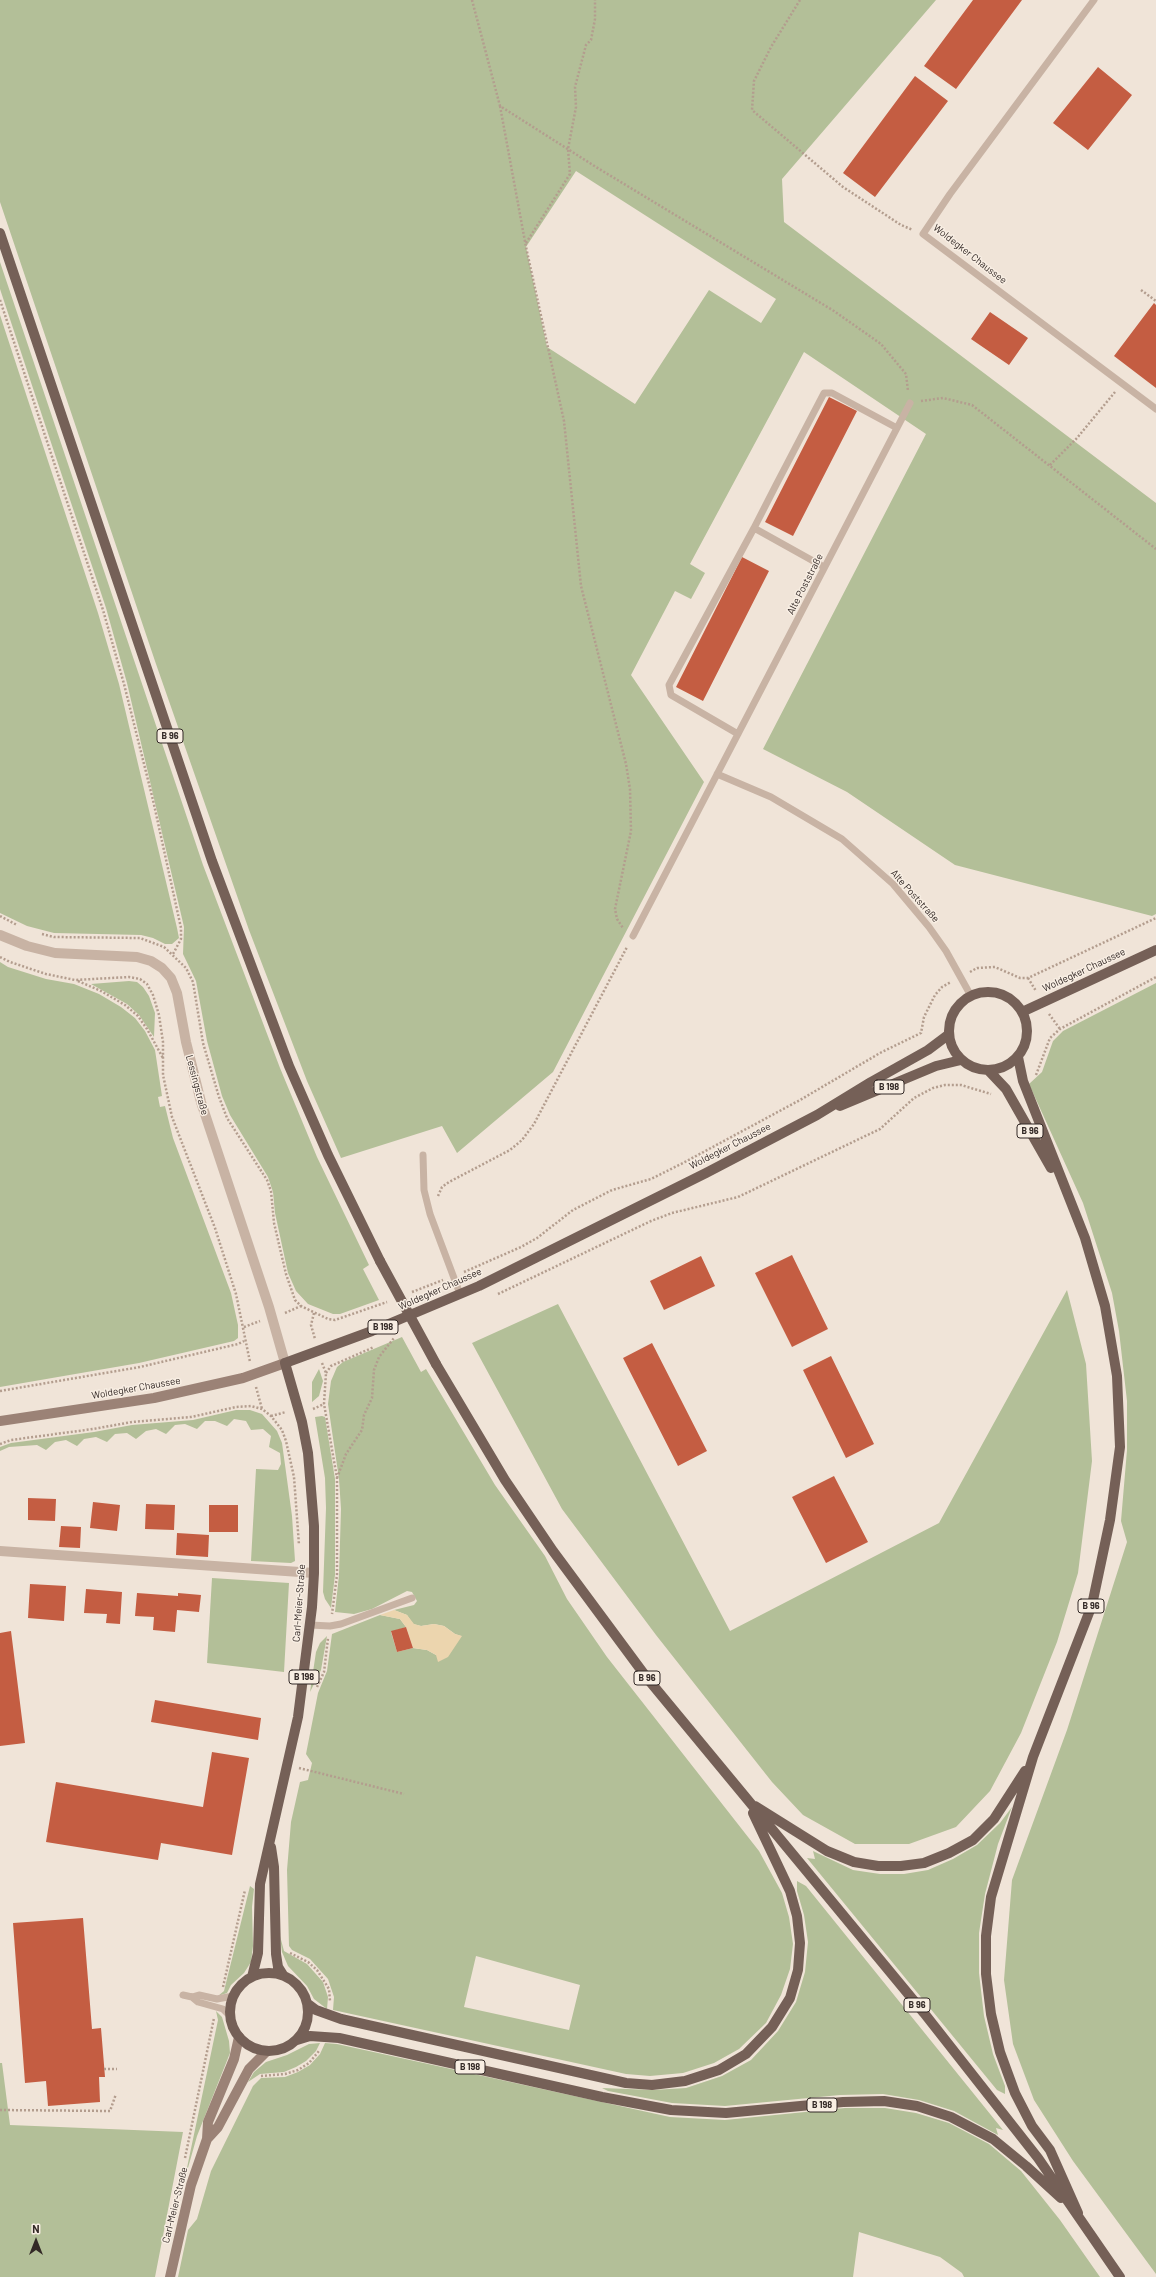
<!DOCTYPE html>
<html>
<head>
<meta charset="utf-8">
<style>
	body { margin:0 }
	#map { position:relative; width:1156px; height:2277px; overflow:hidden; background:#f0e4d8; font-family:Barlow,sans-serif }
	canvas { display:block }
	.north { position:absolute; left:16px; top:2221px; width:40px; height:40px; -webkit-text-stroke:3px #f8eee3; paint-order:stroke; rotate:0deg; font-size:11px; font-weight:700; line-height:16px; text-align:center; color:#332926 }
	.north::after { content:''; display:block; margin:auto; width:14px; height:18px; background:#332926; clip-path:polygon(50% 0,100% 100%,50% 72%,0 100%) }
</style>
</head>
<body>
<div id="map">
<canvas width="1156" height="2277"></canvas>
<div class="north">N</div>
</div>
<script>
const context = document.querySelector('canvas').getContext('2d');
context.lineJoin = 'round';
function fill(path, color) { context.fillStyle = color; context.fill(path, 'evenodd'); }
const toPath = rows => new Path2D(rows.map(r => 'M' + r).join(''));
function trace(path, color, width, dash) { context.strokeStyle = color; context.lineWidth = width; context.lineCap = dash ? 'butt' : 'round'; context.setLineDash(dash || []); context.stroke(path); }
function label(font, color, halo, rows, align = 'center') {
  context.font = font + ' Barlow,sans-serif'; context.lineWidth = 3; context.setLineDash([]); context.textBaseline = 'middle'; context.strokeStyle = halo; context.fillStyle = color; for (const [text, x, y, turn = 0] of rows) {
    context.save(); context.translate(x, y); context.rotate((+turn || 0) * Math.PI / 180); context.textAlign = isNaN(turn) ? turn : align; if (halo) context.strokeText(text, 0, 0); context.fillText(text, 0, 0); context.restore();
  }
}
fill(toPath([
	[0,0,936,0,782,179,784,222,1156,503,1156,914,1152,916,955,865,847,792,763,749,926,434,804,352,690,564,705,573,691,599,675,591,631,675,704,782,553,1072,457,1153,442,1126,341,1158,307,1081,249,930,156,664,0,202],
	[576,171,776,299,761,323,709,290,635,404,547,347,526,247],
	[0,262,203,865,280,1068,317,1157,369,1265,363,1269,379,1300,340,1314,333,1314,308,1304,296,1291,288,1273,275,1213,273,1192,268,1177,230,1115,222,1096,207,1041,196,981,183,954,184,927,127,683,106,608,0,289],
	[0,315,98,613,119,684,177,928,179,938,172,944,165,944,153,938,141,935,54,933,27,926,0,913],
	[0,962,8,967,46,979,74,984,99,994,121,1007,135,1018,145,1031,155,1050,162,1096,158,1097,160,1107,165,1106,173,1138,231,1293,238,1325,238,1338,234,1341,139,1363,0,1387],
	[129,981,137,982,143,987,149,996,155,1013,154,1037,139,1015,127,1004,91,984],
	[1156,983,1156,2274,1073,2161,1034,2100,1013,2044,1004,1980,1012,1880,1067,1730,1127,1542,1121,1521,1127,1450,1127,1401,1119,1331,1112,1293,1083,1203,1029,1084,1042,1072,1053,1041,1063,1031],
	[1067,1290,1086,1364,1092,1461,1078,1573,1057,1642,1021,1733,990,1791,956,1827,909,1844,855,1844,803,1815,772,1782,656,1635,562,1509,472,1343,558,1304,730,1631,939,1523],
	[402,1337,421,1372,426,1369,495,1485,545,1556,567,1599,607,1657,759,1851,782,1893,789,1917,793,1944,790,1969,781,1995,766,2023,739,2049,714,2063,683,2073,650,2076,626,2074,333,2010,334,1997,328,1979,310,1959,292,1950,289,1946,287,1870,291,1822,300,1782,308,1780,312,1763,306,1754,318,1693,327,1671,332,1634,380,1615,400,1619,406,1627,391,1632,397,1652,413,1648,427,1650,436,1655,461,1636,455,1634,444,1626,434,1624,421,1626,413,1624,407,1615,394,1610,414,1605,417,1601,412,1592,407,1591,372,1609,354,1614,335,1612,339,1575,341,1509,339,1479,328,1404,331,1381,337,1367,343,1362],
	[476,1956,580,1985,569,2030,464,2007],
	[319,1369,323,1381,319,1396,312,1402,312,1382],
	[236,1410,250,1410,262,1414,277,1431,282,1443,292,1516,295,1561,291,1563,251,1561,256,1469,278,1470,281,1464,280,1453,269,1447,271,1436,263,1429,251,1430,246,1421,234,1419,227,1426,215,1421,205,1421,197,1429,185,1424,175,1425,166,1434,156,1429,146,1431,136,1439,127,1433,115,1434,107,1442,96,1437,84,1439,77,1446,66,1440,55,1442,46,1450,37,1445,9,1447,0,1451,0,1447,11,1443,94,1432,132,1425,193,1420],
	[322,1416,325,1417,335,1479,335,1575,331,1608,325,1599,323,1592,326,1508,325,1478,315,1417],
	[212,1578,289,1583,284,1672,207,1663],
	[327,1636,321,1670,310,1692,316,1652,320,1643],
	[1012,1807,998,1844,985,1894,979,1933,979,1973,984,2016,993,2054,1005,2086,1005,2094,997,2090,807,1858,815,1859,813,1851,853,1870,880,1874,904,1874,928,1870,953,1859,977,1845,1000,1823],
	[797,1881,806,1886,1003,2130,996,2128,998,2135,954,2111,919,2100,883,2094,840,2095,725,2106,672,2103,608,2091,602,2088,653,2090,686,2088,722,2076,751,2060,778,2031,796,2002,805,1972,808,1942,804,1915,797,1891],
	[250,1886,254,1889,252,1907,253,1946,251,1962,244,1973,231,1985,227,1993,218,1996,224,1991],
	[280,1936,284,1951,307,1964,323,1982,328,1997,327,2009,314,1999,307,1986,288,1966,282,1952],
	[216,2011,222,2017,229,2041,230,2053,197,2136,184,2182,218,2020],
	[320,2043,316,2051,306,2061,296,2067,284,2072,260,2074,248,2082,254,2072,266,2062,287,2055,309,2044],
	[325,2043,337,2044,670,2117,725,2120,845,2108,885,2108,916,2113,949,2123,989,2144,1021,2171,1060,2220,1100,2277,964,2277,962,2273,940,2257,859,2232,853,2277,178,2277,188,2230,197,2219,211,2171,253,2086,261,2078,285,2077,298,2072,310,2065,320,2054],
	[0,2063,2,2063,10,2125,183,2132,155,2277,0,2277]
]), '#b3bf98');
fill(toPath([
	[394,1610,407,1615,414,1624,421,1626,434,1624,444,1626,455,1634,462,1636,448,1657,438,1662,436,1655,427,1650,413,1648,406,1627,400,1619,380,1615]
]), '#ecd5ae');
fill(toPath([
	[973,0,1022,0,956,89,924,66],
	[1098,67,1132,95,1088,150,1053,123],
	[915,76,948,101,875,197,843,173],
	[1154,303,1156,305,1156,388,1114,356],
	[990,312,1028,338,1009,365,971,339],
	[829,397,857,411,793,536,765,522],
	[742,557,769,571,703,701,676,687],
	[792,1255,828,1329,792,1347,755,1273],
	[701,1256,715,1286,664,1310,650,1281],
	[652,1343,707,1451,678,1466,623,1358],
	[831,1356,874,1444,846,1458,803,1370],
	[834,1476,868,1542,826,1563,792,1497],
	[28,1498,56,1499,55,1521,28,1520],
	[93,1502,120,1505,117,1531,90,1528],
	[146,1504,175,1505,174,1530,145,1529],
	[209,1505,238,1505,238,1532,209,1532],
	[61,1526,81,1527,80,1548,59,1547],
	[177,1533,209,1535,208,1557,176,1555],
	[30,1584,66,1586,64,1621,28,1618],
	[86,1589,122,1592,120,1624,106,1623,107,1614,84,1613],
	[137,1593,178,1596,178,1593,201,1595,199,1612,177,1610,175,1632,153,1630,154,1617,135,1616],
	[406,1627,413,1648,397,1652,391,1631],
	[11,1631,25,1743,0,1746,0,1633],
	[155,1700,261,1718,258,1740,151,1722],
	[212,1752,249,1758,232,1855,161,1843,158,1860,46,1842,56,1782,203,1807],
	[83,1918,92,2029,101,2028,105,2077,99,2077,100,2102,48,2106,46,2081,25,2083,13,1923]
]), '#c45d42');
trace(toPath([
	[472,0,500,106,596,167,834,311,881,344,906,374,908,391],
	[800,0,771,47,754,81,752,110,843,187,901,225,913,230],
	[500,106,526,247,564,421,581,586,626,764,630,789,631,831,615,909,617,919,623,928],
	[526,243,570,174,568,149,576,107,575,87,586,45,591,40,595,19,595,0],
	[1141,290,1156,301],
	[0,300,103,610,124,684,153,800,181,928,181,939,173,954],
	[921,401,943,398,972,405,1156,549],
	[1050,465,1077,438,1115,392],
	[0,916,17,925],
	[42,934,54,937,140,938,164,947,186,968,193,982,203,1043,219,1097,227,1118,267,1180,271,1191,274,1223,286,1274,295,1300,301,1306,328,1319,335,1320,387,1302],
	[0,957,10,962,46,974,75,980,129,977,140,979,147,984,153,995,159,1015,163,1042,163,1075,172,1117,215,1228,236,1294,250,1362],
	[970,972,977,968,995,967,1020,978,1028,978,1156,918],
	[1028,978,1036,991],
	[78,981,101,991,125,1005,138,1016,147,1029,163,1058],
	[1049,1014,1060,1029],
	[1036,1075,1050,1038,1060,1029,1156,977],
	[438,1196,442,1187,449,1182,510,1150,522,1140,534,1124,627,947],
	[464,1272,521,1247,537,1238,573,1210,612,1190,651,1179,683,1163,800,1100,880,1053,921,1033,924,1017,935,995,942,987,951,982],
	[412,1292,443,1280],
	[498,1294,651,1221,672,1213,738,1197,880,1129,914,1098,933,1088,945,1085,961,1085,991,1094],
	[285,1313,301,1306],
	[314,1313,311,1325,315,1339],
	[244,1327,260,1321],
	[322,1363,326,1373,324,1404,337,1478,337,1575,332,1614],
	[326,1373,331,1366,374,1347],
	[256,1387,262,1409],
	[0,1391,140,1367,238,1344,244,1341],
	[313,1409,324,1404],
	[271,1416,286,1412],
	[0,1444,11,1440,93,1429,132,1422,191,1417,236,1407,251,1406,262,1409,271,1416,282,1430,286,1441,294,1477,299,1545],
	[337,1478,346,1454,362,1430,364,1415,372,1398,374,1370,379,1357,394,1338],
	[317,1687,324,1672,328,1638],
	[299,1768,404,1794],
	[290,1953,308,1962,317,1970,329,1989,330,2001],
	[223,1987,245,1890],
	[104,2069,117,2069],
	[261,2076,285,2074,298,2070,309,2063,319,2051],
	[0,2110,110,2111,116,2094],
	[185,2158,214,2018]
]), '#b39d8e', 2.5, [2, 2]);
trace(toPath([
	[1094,0,950,194,923,234,1156,409],
	[824,567,754,528,776,485,824,393,832,393,897,428],
	[738,734,671,695,669,685,754,528],
	[717,774,771,797,842,839,893,884,929,927,946,951,971,996],
	[633,936,910,403],
	[423,1155,424,1190,430,1214,460,1294],
	[310,1625,330,1626,341,1624,412,1598],
	[183,1995,192,1997,199,1995,217,1999,233,1996],
	[192,1997,198,2002,223,2009,231,2017]
]), '#c8b3a4', 7);
trace(toPath([
	[0,935,27,946,55,953,137,957,151,961,162,968,171,978,177,993,186,1042,201,1102,269,1307,285,1363],
	[0,1551,314,1573]
]), '#c8b3a4', 10);
trace(toPath([
	[0,1421,154,1398,243,1378,285,1363],
	[207,2139,218,2127,249,2069,267,2051],
	[170,2277,191,2185,207,2139,208,2122,234,2059,239,2037]
]), '#9b8276', 10);
trace(toPath([
	[0,233,212,861,289,1066,328,1155,380,1261],
	'949 1031a39 39 0 1 1 78 0a39 39 0 1 1-78 0Z',
	[1022,1012,1156,950],
	[1018,1057,1023,1081,1085,1238,1105,1306,1117,1376,1120,1447,1110,1520,1092,1605,1033,1757,991,1897,986,1936,986,1974,991,2014,1000,2052,1015,2093,1032,2126,1050,2150,1078,2213],
	[989,1071,1006,1089,1051,1168],
	[840,1106,936,1066,961,1060],
	[436,1364,505,1480,553,1551,647,1678,924,2013,1038,2158,1120,2277],
	[755,1806,827,1851,854,1862,878,1866,901,1866,924,1863,949,1853,973,1840,994,1819,1025,1771],
	[271,1847,274,1867,276,1954,278,1967,283,1975],
	'230 2012a39 39 0 1 1 78 0a39 39 0 1 1-78 0Z',
	[252,1977,258,1953,260,1884,298,1717,312,1607,314,1573,314,1526,308,1453,302,1422,285,1363,372,1331,479,1286,706,1173,817,1115,871,1082,928,1050,948,1035],
	[308,2004,316,2010,341,2019,626,2083,652,2085,685,2081,719,2070,746,2054,772,2027,790,1998,798,1970,800,1943,797,1916,790,1891,753,1813],
	[297,2040,310,2036,339,2038,602,2097,671,2110,726,2113,843,2102,884,2101,917,2106,951,2117,993,2139,1026,2166,1061,2198]
]), '#756057', 10);
trace(toPath([
	[380,1261,436,1364]
]), '#756057', 10);
for (const [x, y, w] of [
	[170,736,26],
	[889,1087,30],
	[1030,1131,26],
	[383,1327,30],
	[1091,1606,26],
	[304,1677,30],
	[647,1678,26],
	[917,2005,26],
	[470,2067,30],
	[822,2105,30]
]) { const box = new Path2D(); box.roundRect(x - w / 2, y - 7, w, 14, 3); context.fillStyle = '#f8eee3'; context.fill(box); trace(box, '#332926', 1); }
label('bold 9px', '#332926', null, [
	["B 96",170,736],
	["B 198",889,1087],
	["B 96",1030,1131],
	["B 198",383,1327],
	["B 96",1091,1606],
	["B 198",304,1677],
	["B 96",647,1678],
	["B 96",917,2005],
	["B 198",470,2067],
	["B 198",822,2105]
]);
label('10px', '#332926', '#f8eee3', [
	["Woldegker Chaussee",970,254,38],
	["Alte Poststraße",805,584,-63],
	["Alte Poststraße",915,896,48],
	["Woldegker Chaussee",1084,970,-25],
	["Lessingstraße",197,1085,75],
	["Woldegker Chaussee",730,1146,-27],
	["Woldegker Chaussee",440,1289,-24],
	["Woldegker Chaussee",136,1388,-10],
	["Carl-Meier-Straße",299,1603,-86],
	["Carl-Meier-Straße",175,2205,-76]
]);
</script>
</body>
</html>
